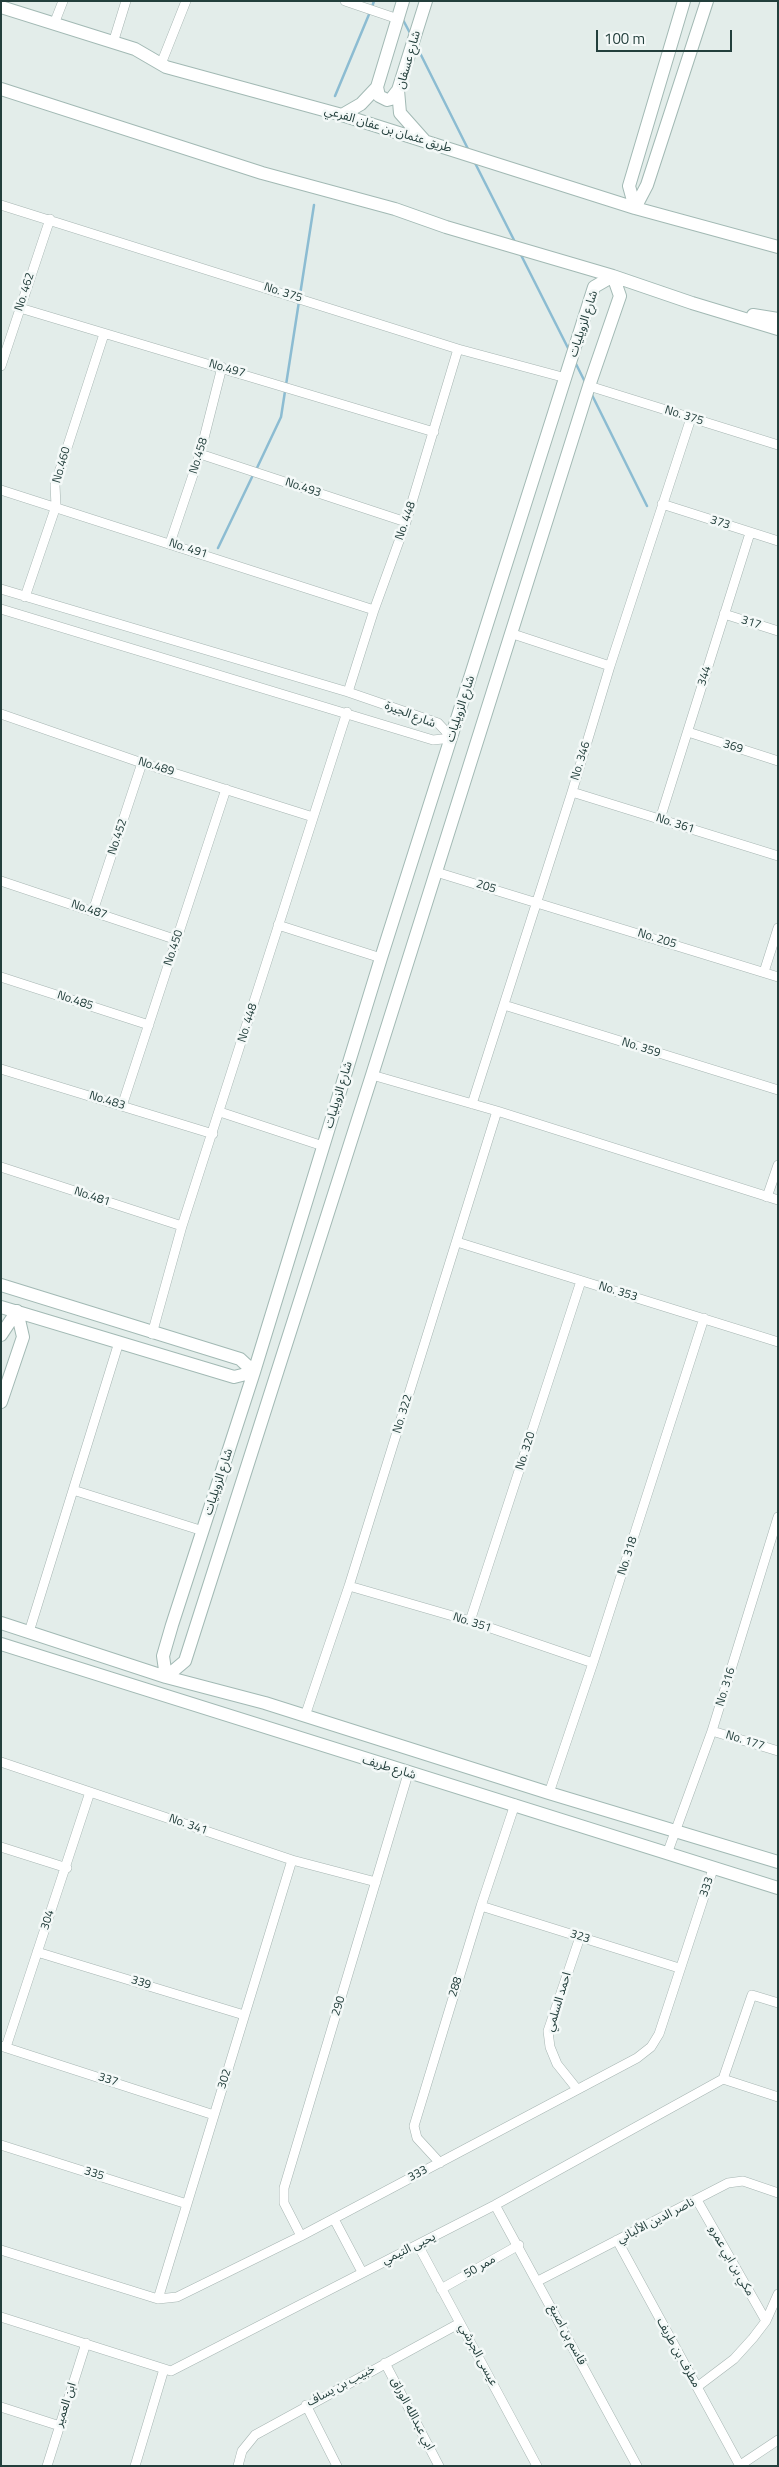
<!DOCTYPE html>
<html>
<head>
<meta charset="utf-8">
<style>
	body { margin:0 }
	#map { position:relative; width:779px; height:2467px; overflow:hidden; background:#e3edea; font-family:"Titillium Web",sans-serif }
	canvas { display:block }
	.frame { position:absolute; inset:0; border:2px solid #233f3c; pointer-events:none }
	.scale { position:absolute; left:596px; top:30px; width:136px; height:22px; box-sizing:border-box; border:2px solid #233f3c; border-top:0; padding-left:6px; font-size:15px; line-height:18px; white-space:nowrap; color:#233f3c; -webkit-text-stroke:4px #f4f9f8; paint-order:stroke }
</style>
</head>
<body>
<div id="map">
<canvas width="779" height="2467"></canvas>
<div class="frame"></div>
<div class="scale">100 m</div>
</div>
<script>
const context = document.querySelector('canvas').getContext('2d');
context.lineJoin = 'round';
const toPath = rows => new Path2D(rows.map(r => 'M' + r).join(''));
function trace(path, color, width, dash) { context.strokeStyle = color; context.lineWidth = width; context.lineCap = dash ? 'butt' : 'round'; context.setLineDash(dash || []); context.stroke(path); }
function label(font, color, halo, rows, align = 'center') {
  context.font = font + ' "Titillium Web","Noto Sans Arabic",sans-serif'; context.lineWidth = 5; context.setLineDash([]); context.textBaseline = 'middle'; context.strokeStyle = halo; context.fillStyle = color; for (const [text, x, y, turn = 0] of rows) {
    context.save(); context.translate(x, y); context.rotate((+turn || 0) * Math.PI / 180); context.textAlign = isNaN(turn) ? turn : align; if (halo) context.strokeText(text, 0, 0); context.fillText(text, 0, 0); context.restore();
  }
}
trace(toPath([
	[372,7,374,1],
	[402,18,411,35],
	[417,47,468,149],
	[335,96,370,12],
	[474,161,515,242],
	[521,255,569,350],
	[575,362,585,382],
	[591,393,647,506],
	[256,470,281,417,314,205],
	[218,548,253,475]
]), '#8cbcd2', 2.5);
const street = toPath([
	[345,1,398,19],
	[54,24,63,1],
	[113,43,126,1],
	[161,64,186,1],
	[1,205,458,349,566,378],
	[20,308,434,432],
	[1,366,50,219],
	[589,386,778,445],
	[200,454,406,522],
	[1,490,374,610],
	[662,504,778,541],
	[170,543,200,454,222,367],
	[1,589,348,692,438,723,452,738],
	[25,597,56,506,55,485,104,334],
	[1,609,433,740,452,738],
	[724,614,778,631],
	[513,634,610,666],
	[348,692,374,610,406,522,458,349],
	[1,714,142,763,313,817],
	[688,732,778,761],
	[572,792,778,856],
	[660,819,750,533],
	[436,872,778,977],
	[1,881,177,940],
	[93,911,142,763],
	[278,925,381,958],
	[764,972,778,928],
	[1,977,149,1025],
	[504,1005,778,1090],
	[1,1069,213,1134],
	[372,1075,497,1111,778,1200],
	[472,1104,572,792,610,666,691,418],
	[122,1106,226,789],
	[220,1112,323,1146],
	[1,1167,182,1226],
	[767,1197,778,1165],
	[457,1242,778,1342],
	[152,1334,182,1226,347,712],
	[73,1490,203,1531],
	[349,1586,470,1621,593,1663],
	[470,1621,581,1281],
	[29,1632,119,1342],
	[305,1716,349,1586,497,1111],
	[712,1731,778,1751],
	[1,1762,292,1860,376,1882],
	[549,1793,593,1663,704,1318],
	[1,1847,67,1868],
	[667,1854,712,1731,778,1517],
	[481,1906,679,1968],
	[37,1952,244,2015],
	[1,2046,214,2115],
	[6,2047,90,1792],
	[723,2079,778,2097],
	[577,2089,557,2064,550,2047,548,2031,580,1937],
	[1,2145,187,2204],
	[440,2163,417,2138,414,2126,481,1906,515,1804],
	[697,2200,766,2321],
	[495,2205,637,2466],
	[334,2219,362,2272],
	[301,2236,284,2203,284,2188,408,1774],
	[617,2240,740,2466],
	[418,2245,537,2466],
	[1,2250,158,2299,177,2297,301,2236,637,2058,651,2047,659,2034,713,1869],
	[538,2281,728,2183,743,2181,778,2193],
	[441,2289,519,2245],
	[158,2299,292,1860],
	[1,2317,171,2371,495,2205,723,2079,752,1995,778,2003],
	[385,2363,439,2466],
	[697,2387,734,2359,753,2338,766,2321,778,2294],
	[306,2405,337,2466],
	[1,2407,60,2426],
	[47,2466,86,2343],
	[135,2466,164,2369],
	[238,2466,242,2451,255,2435,460,2323],
	[739,2466,778,2440]
]);
const secondary = toPath([
	[1,7,135,49,166,67,342,115,635,208,778,247],
	[377,87,379,96,387,100,391,99,398,90],
	[1,89,262,173,395,209,446,227,613,276,692,303,778,329],
	[342,115,361,104,377,87,403,1],
	[424,140,400,113,398,90,426,1],
	[635,208,647,185,707,1],
	[635,208,629,186,684,1],
	[613,276,620,296,589,386,372,1075,185,1661,166,1677,163,1656,172,1625,254,1372,381,958,594,287,613,276],
	[753,315,778,319],
	[1,1285,240,1359,254,1372],
	[1,1307,234,1377,254,1372],
	[1,1335,17,1311],
	[1,1402,23,1337,17,1311],
	[1,1623,166,1677,265,1703,549,1793,778,1862],
	[1,1644,778,1888]
]);
trace(street, '#a6b5b2', 10);
trace(secondary, '#a2b9b4', 14);
trace(street, '#fff', 9);
trace(secondary, '#fff', 12);
label('12px', '#233f3c', '#f4f9f8', [
	["شارع عسفان",409,60,-74],
	["طريق عثمان بن عفان الفرعي",388,130,17],
	["No. 462",25,292,-72],
	["No. 375",283,293,18],
	["شارع الزويليات",584,324,-72],
	["No.497",227,369,16],
	["No. 375",684,416,17],
	["No.458",199,456,-73],
	["No.460",62,465,-74],
	["No.493",303,488,18],
	["No. 448",406,521,-71],
	["373",720,523,18],
	["No. 491",188,549,18],
	["317",751,623,18],
	["344",705,676,-73],
	["شارع الزويليات",461,709,-72],
	["شارع الجيرة",410,715,21],
	["369",733,747,18],
	["No. 346",581,761,-73],
	["No.489",156,767,17],
	["No. 361",675,824,18],
	["No.452",118,837,-72],
	["205",486,887,17],
	["No.487",89,910,18],
	["No. 205",657,939,17],
	["No.450",174,948,-72],
	["No.485",75,1001,18],
	["No. 448",248,1023,-73],
	["No. 359",641,1048,17],
	["شارع الزويليات",339,1095,-73],
	["No.483",107,1101,17],
	["No.481",92,1197,18],
	["No. 353",618,1292,17],
	["No. 322",403,1414,-73],
	["No. 320",526,1451,-72],
	["شارع الزويليات",219,1482,-72],
	["No. 318",628,1556,-72],
	["No. 351",472,1623,18],
	["No. 316",726,1687,-73],
	["No. 177",745,1741,17],
	["شارع طريف",389,1768,17],
	["No. 341",188,1825,19],
	["333",707,1887,-71],
	["304",48,1920,-72],
	["323",580,1937,17],
	["339",141,1983,17],
	["288",456,1987,-73],
	["احمد السلمي",559,2002,-73],
	["290",339,2006,-73],
	["302",225,2079,-73],
	["337",108,2080,18],
	["335",94,2174,18],
	["333",418,2174,-28],
	["ناصر الدين الألباني",656,2221,-27],
	["يحيى التيمي",409,2249,-26],
	["مكي بن ابي عمرو",731,2261,60],
	["ممر 50",480,2267,-30],
	["قاسم بن اصبغ",567,2335,62],
	["مطرف بن طريف",678,2353,61],
	["عيسى الجرشي",478,2355,62],
	["خبيب بن يساف",341,2386,-28],
	["ابن العمير",66,2405,-72],
	["ابي عبدالله الوراق",412,2414,62]
]);
</script>
</body>
</html>
